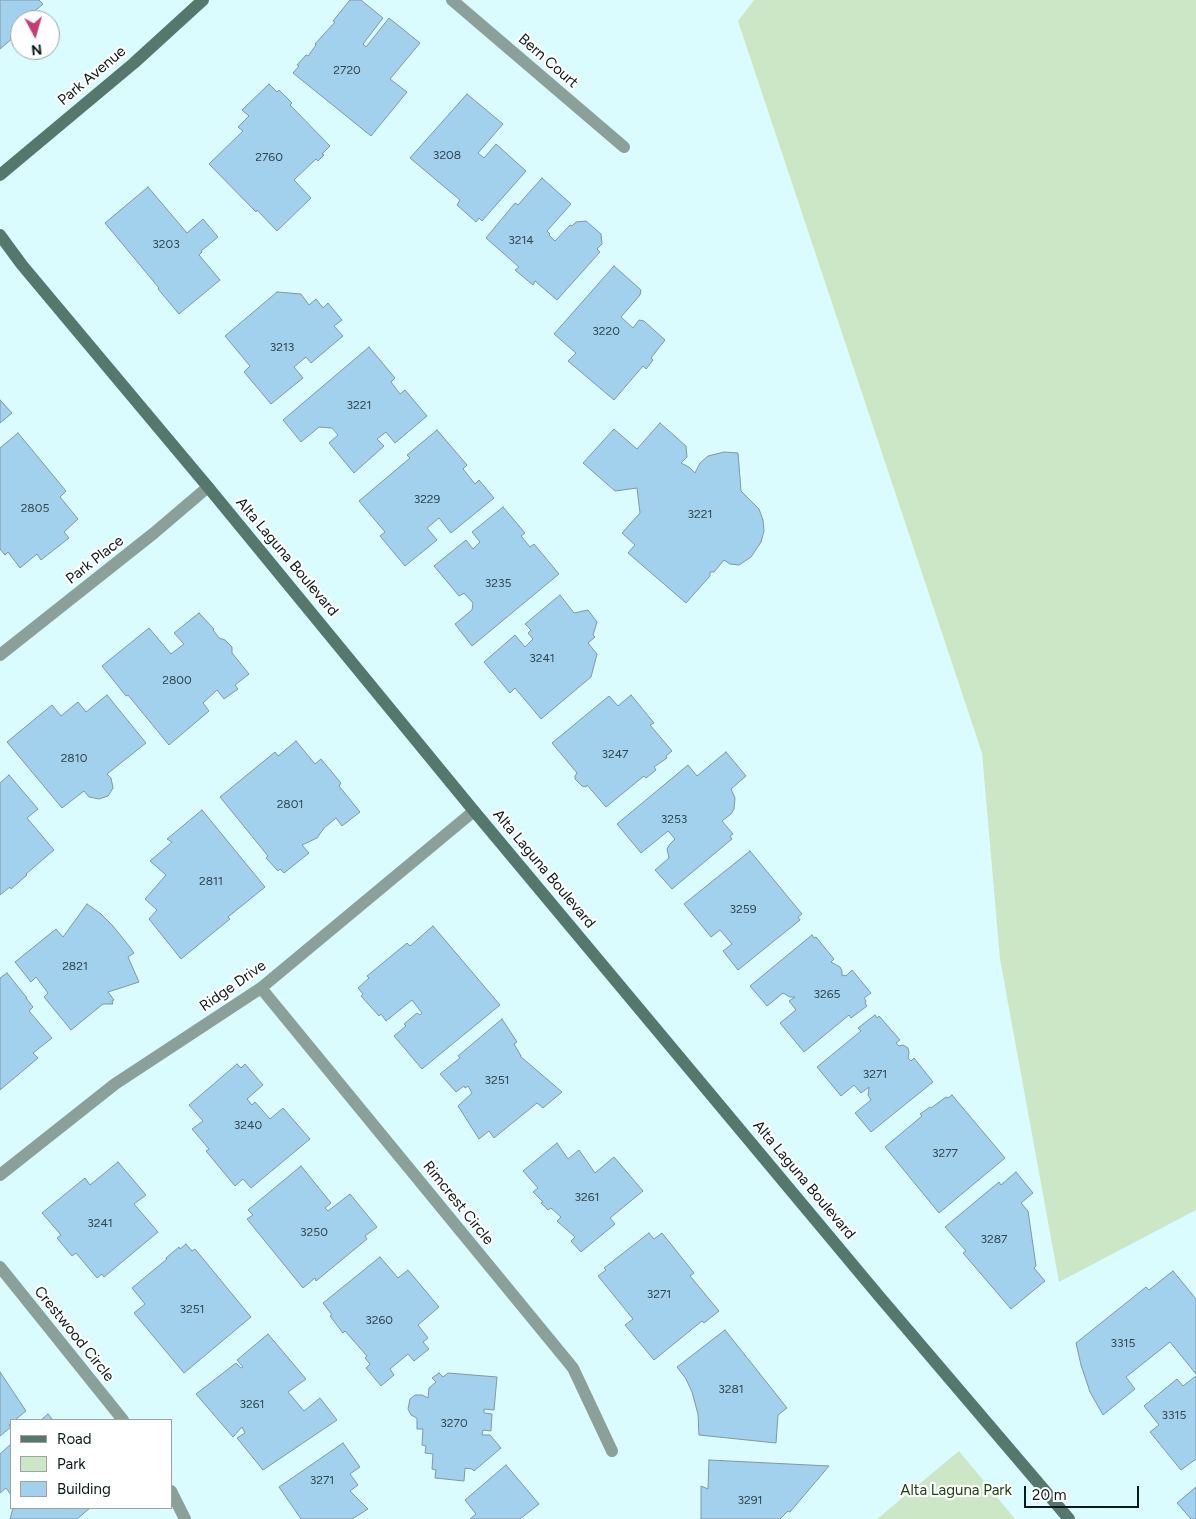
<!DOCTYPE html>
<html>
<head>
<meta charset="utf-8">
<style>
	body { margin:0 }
	#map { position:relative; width:1196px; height:1519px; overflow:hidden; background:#dafcff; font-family:Figtree,sans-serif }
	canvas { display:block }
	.legend { position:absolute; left:10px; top:1419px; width:162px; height:90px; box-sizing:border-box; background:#fff; border:1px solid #9da3a3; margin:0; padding:6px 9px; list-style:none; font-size:15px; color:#0b1819 }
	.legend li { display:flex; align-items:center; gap:10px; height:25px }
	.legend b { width:25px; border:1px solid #9da3a3 }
	.north { position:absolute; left:10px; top:10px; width:50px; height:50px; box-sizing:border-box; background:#fff; border:1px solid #9da3a3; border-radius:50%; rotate:174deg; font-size:14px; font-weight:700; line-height:20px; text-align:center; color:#0b1819 }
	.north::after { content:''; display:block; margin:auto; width:18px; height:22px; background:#c73c73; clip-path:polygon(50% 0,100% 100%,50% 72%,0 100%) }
	.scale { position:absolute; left:1024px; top:1486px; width:115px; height:22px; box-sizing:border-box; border:2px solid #0b1819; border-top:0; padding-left:6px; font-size:15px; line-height:18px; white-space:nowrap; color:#0b1819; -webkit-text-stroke:4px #fff; paint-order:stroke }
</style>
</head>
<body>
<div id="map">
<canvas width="1196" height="1519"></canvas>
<ul class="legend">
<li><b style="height:6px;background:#56786c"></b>Road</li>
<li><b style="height:14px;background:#cce7c6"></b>Park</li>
<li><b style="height:14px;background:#a2d1ed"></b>Building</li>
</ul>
<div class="north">N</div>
<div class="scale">20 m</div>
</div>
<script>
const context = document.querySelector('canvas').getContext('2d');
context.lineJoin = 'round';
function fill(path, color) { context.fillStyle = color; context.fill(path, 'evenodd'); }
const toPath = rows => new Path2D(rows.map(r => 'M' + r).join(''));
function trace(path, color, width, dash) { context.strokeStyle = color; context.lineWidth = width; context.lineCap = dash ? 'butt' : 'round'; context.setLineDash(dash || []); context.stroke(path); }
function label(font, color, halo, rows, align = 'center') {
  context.font = font + ' Figtree,sans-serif'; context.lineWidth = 4.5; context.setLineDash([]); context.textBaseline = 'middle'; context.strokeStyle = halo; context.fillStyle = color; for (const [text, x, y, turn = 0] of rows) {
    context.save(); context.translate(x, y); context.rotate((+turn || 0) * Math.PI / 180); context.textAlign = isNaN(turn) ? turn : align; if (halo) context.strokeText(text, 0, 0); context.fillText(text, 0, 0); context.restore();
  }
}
fill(toPath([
	[754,0,1196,0,1196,1210,1059,1282,1000,959,982,753,738,21],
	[959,1451,1015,1519,877,1519]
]), '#cce7c6');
const building = toPath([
	[0,0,39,0,43,4,24,20,20,20,20,35,14,37,0,49,0,0],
	[350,0,361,0,383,18,363,44,366,47,389,18,420,43,390,79,407,92,371,136,293,73,299,66,297,65,306,55,308,56,316,45,315,44,335,22,333,21,350,0],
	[269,84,277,92,279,90,292,103,290,105,330,146,322,154,324,155,318,161,316,159,294,180,311,198,277,231,257,210,256,212,209,164,243,131,238,127,249,116,242,110,269,84],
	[467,94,503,124,478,153,484,158,496,144,526,171,482,221,479,218,476,222,457,205,460,200,410,158,467,94],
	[542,178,571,204,547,231,550,234,549,235,555,241,570,225,572,226,576,222,586,221,601,234,602,244,597,249,600,252,557,300,535,281,533,285,515,270,519,267,486,238,515,203,518,205,542,178],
	[148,187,187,233,203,219,218,237,201,251,202,252,199,255,220,280,179,314,158,289,159,288,105,223,148,187],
	[614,266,641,290,640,295,621,317,633,328,639,320,644,321,665,340,651,358,653,360,646,369,643,366,614,400,568,361,576,353,554,334,614,266],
	[277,292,301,294,309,305,316,299,323,308,328,303,342,320,334,326,343,336,311,363,306,357,294,367,303,378,271,404,244,372,250,366,225,336,277,292],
	[369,347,395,378,391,382,400,394,405,390,427,416,395,443,386,432,377,439,384,446,354,473,329,443,338,435,332,428,319,427,301,442,283,420,369,347],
	[0,400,12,413,0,423,0,400],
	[660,423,686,446,687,457,681,463,689,467,695,473,700,463,708,456,724,452,738,453,741,491,759,509,763,520,764,531,761,542,751,557,739,565,730,564,724,560,714,572,710,572,710,576,686,603,628,553,635,545,622,533,640,513,637,488,615,491,583,463,614,429,637,449,660,423],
	[437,430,467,465,463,469,475,484,479,480,494,498,451,533,439,518,427,528,437,540,405,566,380,536,385,532,359,501,410,458,407,455,437,430],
	[18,433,66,491,60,497,78,519,64,532,69,538,41,560,37,554,20,568,8,552,5,555,0,549,0,448,18,433],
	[503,507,525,533,521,536,530,547,534,544,559,574,472,646,455,624,472,610,473,603,464,593,459,596,434,566,466,540,473,549,480,542,472,532,503,507],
	[560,595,574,613,588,610,597,622,593,635,595,637,588,643,597,654,591,677,541,719,515,688,510,693,484,662,515,635,525,647,533,639,528,633,531,630,525,624,560,595],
	[199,613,214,629,213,630,219,638,225,640,232,647,232,653,249,674,235,685,238,689,224,699,217,690,203,703,209,711,169,745,128,695,126,696,102,666,149,628,171,654,184,644,174,633,199,613],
	[107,695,146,743,107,774,111,778,113,788,108,796,99,799,89,797,84,791,62,808,7,742,52,705,61,716,78,702,86,712,107,695],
	[631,695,654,723,650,725,672,751,666,756,667,758,654,767,656,770,646,778,644,776,606,807,587,785,586,787,582,786,575,779,575,776,577,773,552,743,609,696,618,706,631,695],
	[296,741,315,764,321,759,341,783,339,786,360,812,342,826,336,818,324,828,317,838,302,845,309,853,284,873,280,869,278,871,266,858,268,856,220,797,275,752,278,756,296,741],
	[726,752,746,776,731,789,735,798,734,809,731,814,722,821,733,834,730,836,732,839,672,889,655,870,669,858,667,849,670,844,675,839,668,831,641,853,617,824,688,765,697,776,726,752],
	[9,775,38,809,27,818,54,850,26,874,27,875,11,889,10,887,0,895,0,783,9,775],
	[202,810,265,887,228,917,230,919,181,959,149,919,157,910,145,899,166,875,150,861,172,842,167,839,202,810],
	[750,851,802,914,798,917,800,920,738,970,723,951,732,944,720,930,711,937,684,904,750,851],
	[87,904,101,914,113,926,129,946,134,953,128,957,139,982,108,992,114,1000,112,1001,113,1004,103,1004,71,1030,44,997,48,993,36,977,31,982,15,962,56,929,63,937,87,904],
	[433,926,500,1005,422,1069,394,1036,406,1026,404,1024,417,1013,420,1015,422,1013,412,1000,386,1021,381,1014,379,1016,361,996,363,994,358,988,369,978,367,976,407,943,410,946,433,926],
	[812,935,814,938,816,937,834,959,831,962,840,967,842,971,842,976,844,975,846,976,852,970,871,993,864,998,866,1001,865,1003,867,1006,851,1018,849,1015,804,1052,780,1023,796,1010,789,1001,795,997,790,997,783,993,767,1006,750,986,812,935],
	[7,973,27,998,26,998,33,1007,29,1011,52,1038,33,1053,38,1058,0,1090,0,978,7,973],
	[875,1015,877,1018,879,1016,900,1040,896,1043,899,1046,903,1045,908,1048,909,1053,908,1058,911,1061,914,1058,933,1082,871,1132,855,1113,871,1100,868,1095,869,1087,861,1093,854,1085,841,1096,817,1067,861,1031,858,1028,875,1015],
	[502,1019,517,1042,514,1044,521,1056,520,1056,562,1092,543,1108,537,1103,494,1138,489,1131,479,1139,458,1106,472,1093,468,1086,465,1088,464,1086,456,1092,440,1074,460,1058,458,1056,502,1019],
	[237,1064,241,1068,245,1064,263,1085,247,1099,252,1105,255,1102,270,1119,283,1108,310,1139,251,1188,243,1179,235,1186,206,1151,209,1149,192,1129,203,1121,189,1105,237,1064],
	[952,1095,1005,1158,939,1213,885,1147,922,1116,920,1114,930,1107,931,1108,946,1097,948,1098,952,1095],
	[557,1143,568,1159,579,1150,595,1173,614,1157,643,1191,610,1218,615,1224,581,1252,571,1241,575,1237,557,1221,561,1217,551,1208,548,1210,541,1203,543,1202,533,1192,538,1188,523,1171,557,1143],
	[118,1162,146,1195,134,1204,158,1232,104,1277,102,1274,97,1278,76,1253,72,1256,57,1238,61,1235,42,1213,85,1178,90,1185,118,1162],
	[301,1166,331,1203,325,1208,328,1211,350,1194,377,1227,365,1236,367,1239,316,1281,315,1278,303,1288,247,1219,253,1215,248,1210,301,1166],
	[1016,1172,1033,1193,1021,1203,1028,1211,1036,1266,1034,1268,1045,1281,1011,1309,963,1253,966,1251,945,1227,999,1182,1001,1185,1016,1172],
	[649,1233,654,1239,662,1233,694,1273,690,1276,719,1311,704,1323,702,1321,654,1360,625,1325,633,1319,598,1276,606,1270,604,1268,649,1233],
	[186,1244,192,1251,195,1249,251,1317,184,1373,134,1313,145,1304,132,1288,167,1259,166,1258,179,1247,180,1249,186,1244],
	[380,1257,398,1278,408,1270,439,1307,418,1325,428,1338,423,1342,429,1349,414,1361,408,1354,390,1369,394,1375,381,1386,366,1368,370,1364,365,1358,367,1356,345,1331,343,1333,330,1316,332,1315,323,1303,380,1257],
	[1173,1271,1196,1299,1196,1374,1170,1342,1126,1377,1135,1389,1103,1415,1090,1392,1081,1365,1076,1343,1146,1287,1149,1290,1173,1271],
	[725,1330,787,1408,778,1415,776,1443,699,1435,698,1414,692,1392,686,1379,677,1367,725,1330],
	[268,1334,306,1379,288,1392,304,1411,320,1398,337,1420,263,1470,237,1438,245,1433,242,1427,233,1437,196,1394,236,1363,241,1368,243,1367,237,1360,268,1334],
	[0,1372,26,1411,15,1420,11,1420,11,1424,9,1425,11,1427,0,1436,0,1372],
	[439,1373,443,1377,448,1373,497,1377,494,1410,484,1409,484,1413,492,1414,491,1431,483,1430,482,1435,490,1435,501,1448,474,1471,472,1469,465,1468,464,1481,435,1478,436,1470,432,1469,433,1454,425,1453,426,1446,422,1445,423,1429,417,1429,417,1418,411,1415,408,1409,410,1399,415,1395,422,1395,428,1398,429,1388,436,1382,432,1378,439,1373],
	[1196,1376,1196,1459,1181,1470,1150,1432,1159,1425,1144,1406,1177,1379,1183,1386,1196,1376],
	[48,1414,53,1420,41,1420,48,1414],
	[343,1443,360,1467,350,1474,358,1485,350,1491,368,1509,352,1519,301,1519,279,1487,343,1443],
	[11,1444,11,1495,6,1488,0,1493,0,1454,11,1444],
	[709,1460,829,1466,790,1512,788,1511,780,1519,701,1519,701,1486,708,1489,709,1460],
	[506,1465,539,1504,520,1519,470,1519,476,1514,465,1500,506,1465],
	[1196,1487,1196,1519,1191,1519,1177,1503,1196,1487],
	[13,1508,90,1508,77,1519,10,1519,13,1508]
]);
fill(building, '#a2d1ed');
trace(building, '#7f97a6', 1);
trace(toPath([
	[452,0,624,147],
	[0,655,154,533,208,487],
	[261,988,573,1368,612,1451],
	[0,1175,115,1084,261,988,474,811],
	[0,1267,123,1420],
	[171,1491,185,1519]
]), '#8aa098', 12);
trace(toPath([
	[0,175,134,63,203,0],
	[0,235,22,265,208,487,474,811,879,1296,1069,1519]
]), '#56786c', 12);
label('12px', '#31464e', null, [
	["2720",347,70],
	["3208",447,155],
	["2760",269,157],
	["3214",521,240],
	["3203",166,244],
	["3220",606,331],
	["3213",282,347],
	["3221",359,405],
	["3229",427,499],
	["2805",35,508],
	["3221",700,514],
	["3235",498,583],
	["3241",542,658],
	["2800",177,680],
	["3247",615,754],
	["2810",74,758],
	["2801",290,804],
	["3253",674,819],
	["2811",211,881],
	["3259",743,909],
	["2821",75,966],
	["3265",827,994],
	["3271",875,1074],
	["3251",497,1080],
	["3240",248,1125],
	["3277",945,1153],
	["3261",587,1197],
	["3241",100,1223],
	["3250",314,1232],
	["3287",994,1239],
	["3271",659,1294],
	["3251",192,1309],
	["3260",379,1320],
	["3315",1123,1343],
	["3281",731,1389],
	["3261",252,1404],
	["3315",1174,1415],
	["3270",454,1423],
	["3271",322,1480],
	["3291",750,1500]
]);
label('15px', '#0b1819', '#fff', [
	["Bern Court",548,61,41],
	["Park Avenue",92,76,-40],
	["Alta Laguna Boulevard",287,557,50],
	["Park Place",95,560,-38],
	["Alta Laguna Boulevard",544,869,50],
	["Ridge Drive",233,986,-35],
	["Alta Laguna Boulevard",804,1180,50],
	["Rimcrest Circle",458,1203,51],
	["Crestwood Circle",74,1334,51]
]);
label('15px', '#1b4511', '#fff', [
	["Alta Laguna Park",956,1491]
]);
</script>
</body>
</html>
